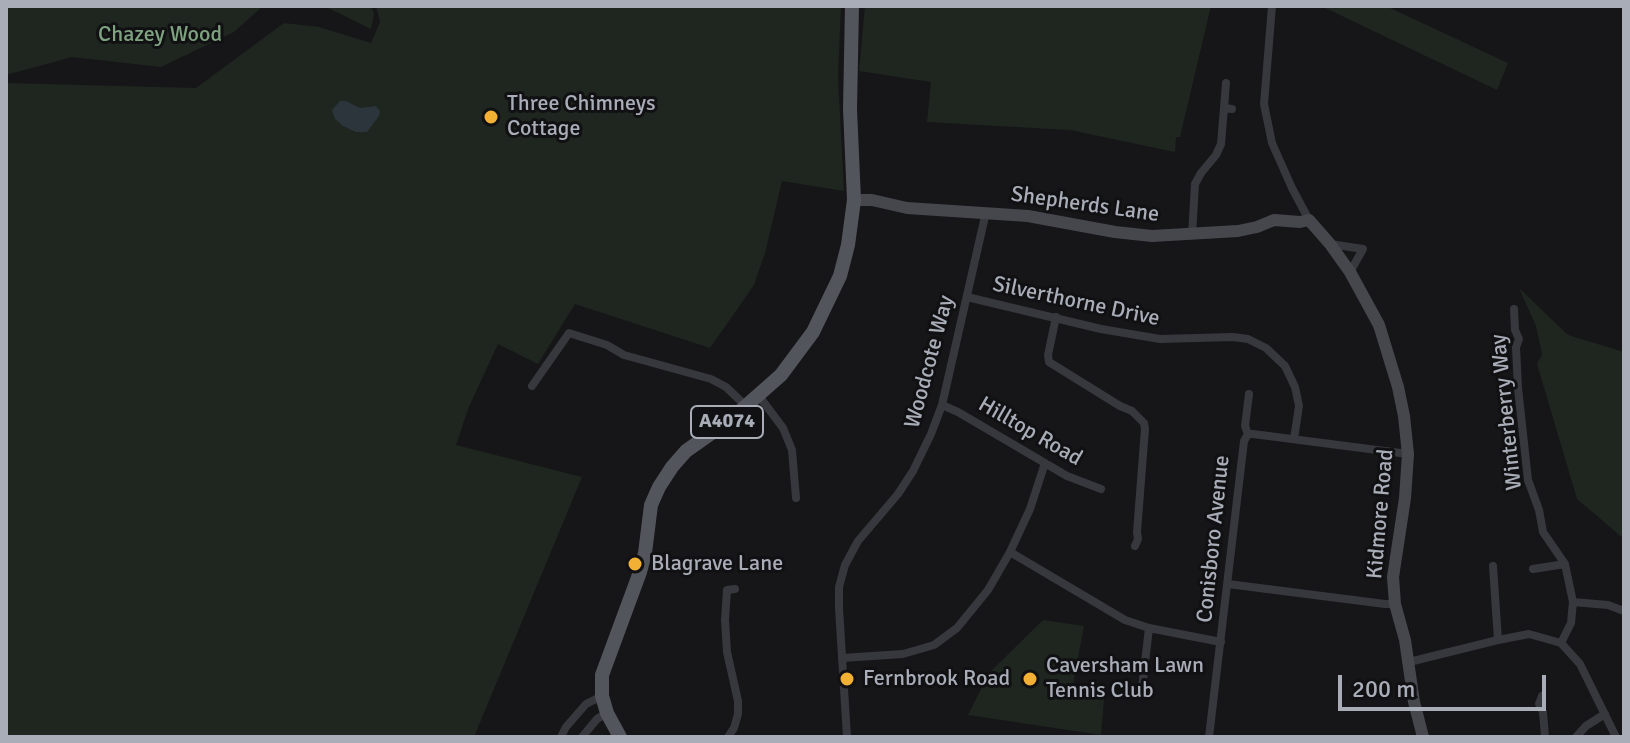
<!DOCTYPE html>
<html>
<head>
<meta charset="utf-8">
<style>
	body { margin:0 }
	#map { position:relative; width:1630px; height:743px; overflow:hidden; background:#161618; font-family:Signika,sans-serif }
	canvas { display:block }
	.frame { position:absolute; inset:0; border:8px solid #a8adb8; pointer-events:none }
	.scale { position:absolute; left:1338px; top:675px; width:208px; height:36px; box-sizing:border-box; border:4px solid #a8adb8; border-top:0; padding-left:10px; font-size:24px; line-height:28px; white-space:nowrap; color:#a8adb8; -webkit-text-stroke:6px #111113; paint-order:stroke }
</style>
</head>
<body>
<div id="map">
<canvas width="1630" height="743"></canvas>
<div class="frame"></div>
<div class="scale">200 m</div>
</div>
<script>
const context = document.querySelector('canvas').getContext('2d');
context.lineJoin = 'round';
function fill(path, color) { context.fillStyle = color; context.fill(path, 'evenodd'); }
const toPath = rows => new Path2D(rows.map(r => 'M' + r).join(''));
function trace(path, color, width, dash) { context.strokeStyle = color; context.lineWidth = width; context.lineCap = dash ? 'butt' : 'round'; context.setLineDash(dash || []); context.stroke(path); }
function label(font, color, halo, rows, align = 'center') {
  context.font = font + ' Signika,sans-serif'; context.lineWidth = 6; context.setLineDash([]); context.textBaseline = 'middle'; context.strokeStyle = halo; context.fillStyle = color; for (const [text, x, y, turn = 0] of rows) {
    context.save(); context.translate(x, y); context.rotate((+turn || 0) * Math.PI / 180); context.textAlign = isNaN(turn) ? turn : align; if (halo) context.strokeText(text, 0, 0); context.fillText(text, 0, 0); context.restore();
  }
}
fill(toPath([
	[6,6,263,6,234,32,161,67,72,57,6,75],
	[324,6,371,6,374,14,371,29],
	[376,6,841,6,838,76,844,191,782,181,765,253,754,285,710,348,575,304,538,364,498,344,468,409,456,445,582,477,474,737,6,737,6,83,196,88,284,23,319,27,371,43,380,22],
	[865,6,1211,6,1180,137,1176,137,1175,152,1070,130,927,122,931,82,859,71],
	[1321,6,1386,6,1508,63,1497,90],
	[1519,288,1568,335,1624,352,1624,539,1577,499,1537,364,1542,354,1536,326],
	[1043,620,1084,626,1073,685,1105,689,1101,735,968,715,989,673]
]), '#1e261f');
fill(toPath([
	[340,101,346,101,360,108,376,106,380,111,379,116,367,132,356,132,343,126,335,119,332,110]
]), '#2c353c');
trace(toPath([
	[1272,6,1264,104,1272,143,1292,188,1309,220],
	[1224,108,1226,83],
	[1192,235,1195,184,1201,173,1216,155,1221,144,1224,108,1232,109],
	[1330,244,1363,249,1350,272],
	[967,297,1101,329,1160,339,1233,337,1248,339,1266,348,1285,366,1295,387,1299,406,1294,439],
	[1514,309,1515,330,1519,339,1516,347,1518,388,1528,480,1539,510,1543,532,1565,564,1573,602,1571,623,1561,643],
	[1056,317,1048,355,1049,362,1120,406,1132,411,1144,423,1145,429,1137,532,1138,539,1135,546],
	[532,386,569,333,607,345,624,355,711,379,726,387,746,406],
	[759,396,783,428,792,450,796,498],
	[942,405,958,412,1067,476,1101,489],
	[1248,434,1253,434,1408,454],
	[1010,552,1125,620,1149,628,1221,642],
	[1493,566,1498,640],
	[1533,569,1565,564],
	[1228,584,1385,604,1395,604],
	[1573,602,1608,605,1624,611],
	[842,658,903,654,934,645,957,628,988,590,1010,552,1030,509,1045,463],
	[1409,662,1498,640,1529,634,1561,643,1580,664,1616,737],
	[1142,688,1149,628],
	[1542,696,1539,704,1543,712,1545,737],
	[561,737,566,727,586,704,602,696],
	[582,737,597,719,607,713],
	[728,737,734,728,738,714,738,701,727,652,725,620,727,590,735,589],
	[847,737,839,608,839,587,845,565,858,541,898,494,913,471,931,434,942,405,986,212],
	[1209,737,1244,441,1248,434,1245,426,1249,394],
	[1576,737,1586,726,1605,714]
]), '#37383d', 8);
trace(toPath([
	[854,200,872,200,907,208,1028,216,1115,232,1152,236,1238,231,1257,227,1274,220,1300,222,1309,220,1330,244,1350,272,1379,325,1398,387,1404,416,1408,454,1405,498,1393,577,1395,604,1405,640,1414,702,1423,737]
]), '#45474d', 12);
trace(toPath([
	[620,737,607,713,602,696,602,675,640,572,645,553,651,505,659,487,672,467,686,451,730,420,781,375,813,332,840,276,848,245,854,200,850,109,852,6]
]), '#53555c', 14);
for (const [x, y, r, color] of [
	[491,117,8,"#f2b134"],
	[635,564,8,"#f2b134"],
	[847,679,8,"#f2b134"],
	[1030,679,8,"#f2b134"]
]) { const dot = new Path2D(); dot.arc(x, y, r, 0, 2 * Math.PI); context.fillStyle = color; context.fill(dot); trace(dot, '#111113', 3); }
for (const [x, y, w] of [
	[727,422,72]
]) { const box = new Path2D(); box.roundRect(x - w / 2, y - 16, w, 32, 6); context.fillStyle = '#111113'; context.fill(box); trace(box, '#a8adb8', 2); }
label('bold 20px', '#a8adb8', null, [
	["A4074",727,422]
]);
label('22px', '#7fa381', '#111113', [
	["Chazey Wood",160,35]
]);
label('22px', '#a8adb8', '#111113', [
	["Three Chimneys",507,104],
	["Cottage",507,129],
	["Blagrave Lane",651,564],
	["Caversham Lawn",1046,666],
	["Tennis Club",1046,691],
	["Fernbrook Road",863,679]
], 'left');
label('22px', '#a8adb8', '#111113', [
	["Shepherds Lane",1085,205,8],
	["Silverthorne Drive",1076,302,12],
	["Woodcote Way",930,362,-75],
	["Winterberry Way",1507,412,-96],
	["Hilltop Road",1030,432,30],
	["Kidmore Road",1381,514,-85],
	["Conisboro Avenue",1214,539,-84]
]);
</script>
</body>
</html>
